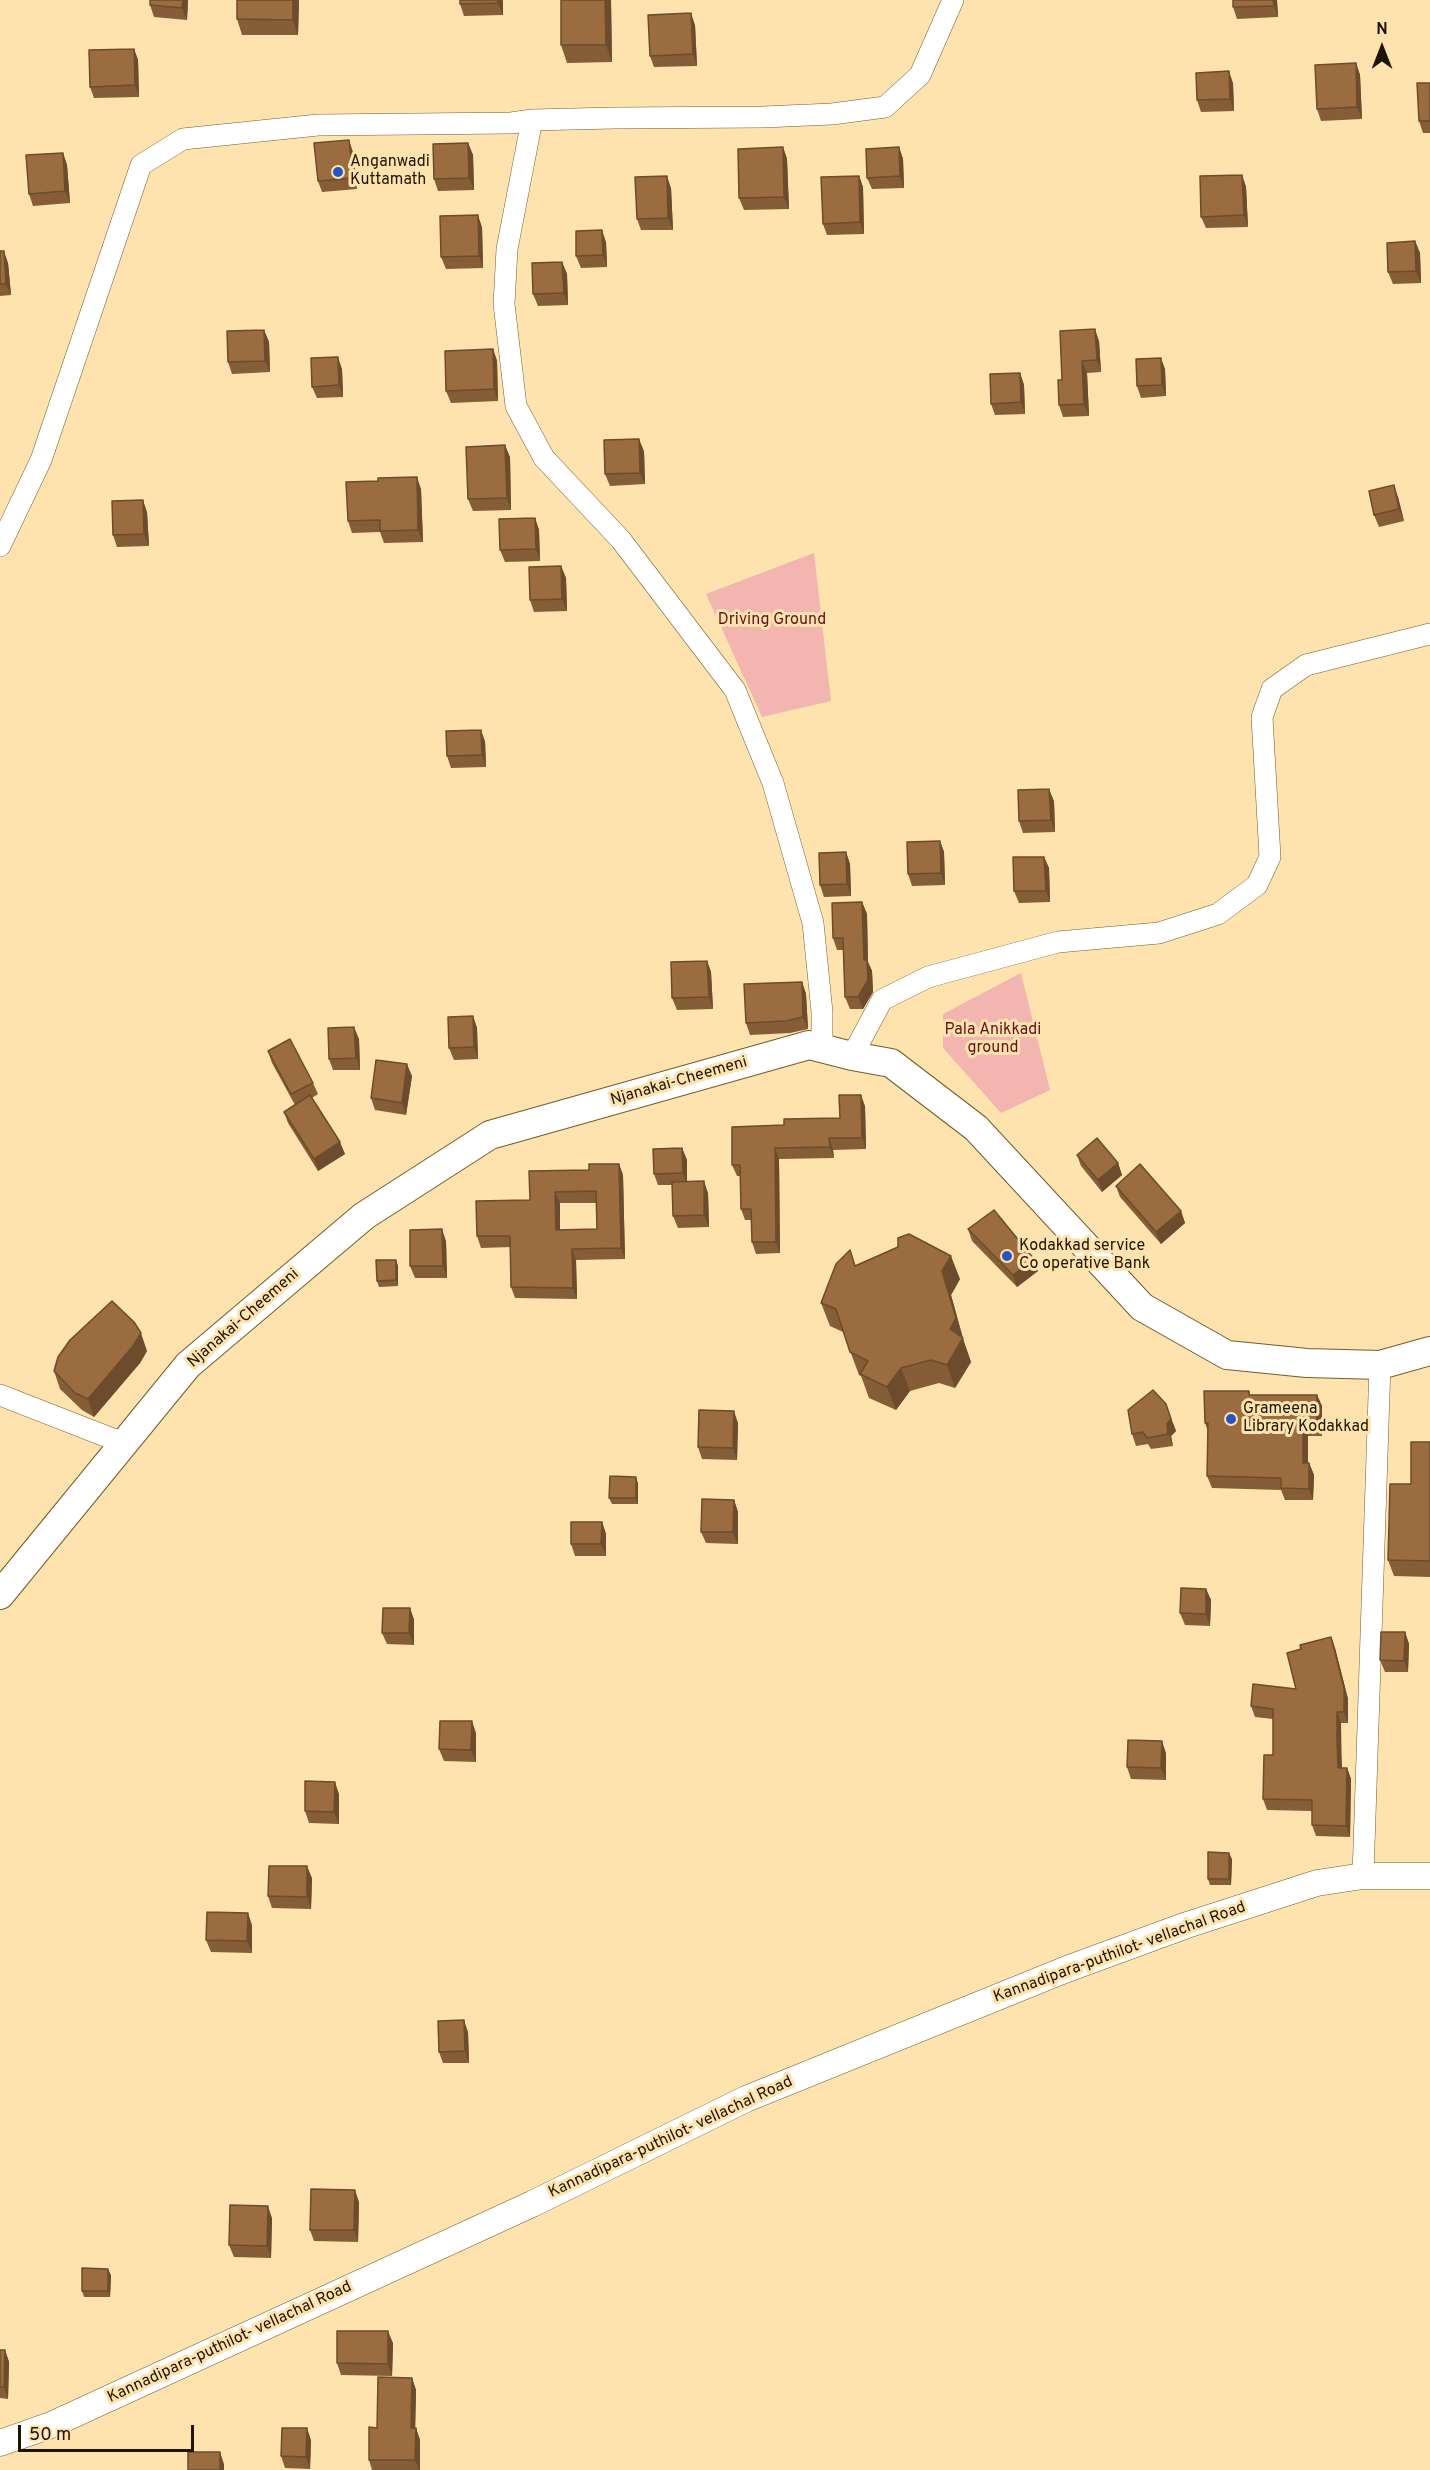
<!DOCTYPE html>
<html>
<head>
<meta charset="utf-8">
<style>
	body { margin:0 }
	#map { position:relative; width:1430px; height:2470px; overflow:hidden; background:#fee3af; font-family:Overpass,sans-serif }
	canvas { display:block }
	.north { position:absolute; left:1352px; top:18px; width:60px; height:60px; -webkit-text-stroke:4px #fee3af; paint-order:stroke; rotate:0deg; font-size:16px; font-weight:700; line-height:24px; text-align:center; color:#1e1402 }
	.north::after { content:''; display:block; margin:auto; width:21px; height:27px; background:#1e1402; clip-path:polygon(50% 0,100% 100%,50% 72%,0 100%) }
	.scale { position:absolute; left:18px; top:2425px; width:176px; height:27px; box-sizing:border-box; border:3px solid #1e1402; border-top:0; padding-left:8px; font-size:18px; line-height:21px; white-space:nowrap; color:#1e1402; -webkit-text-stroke:4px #fee3af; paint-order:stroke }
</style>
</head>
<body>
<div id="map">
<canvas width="1430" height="2470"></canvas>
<div class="north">N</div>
<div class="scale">50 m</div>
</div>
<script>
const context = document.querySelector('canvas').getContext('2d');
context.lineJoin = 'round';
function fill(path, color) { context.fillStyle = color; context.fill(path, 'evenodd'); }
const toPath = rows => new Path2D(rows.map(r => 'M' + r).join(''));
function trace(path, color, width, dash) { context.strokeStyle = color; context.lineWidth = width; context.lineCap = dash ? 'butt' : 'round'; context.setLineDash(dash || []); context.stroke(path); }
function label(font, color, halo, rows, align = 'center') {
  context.font = font + ' Overpass,sans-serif'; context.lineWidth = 6; context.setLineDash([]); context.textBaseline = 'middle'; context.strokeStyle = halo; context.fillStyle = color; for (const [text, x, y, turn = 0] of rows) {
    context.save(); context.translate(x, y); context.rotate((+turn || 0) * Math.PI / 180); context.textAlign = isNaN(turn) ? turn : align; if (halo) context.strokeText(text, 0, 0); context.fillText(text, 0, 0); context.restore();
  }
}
fill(toPath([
	[814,553,831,701,762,717,706,594],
	[1021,973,1050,1090,1001,1113,943,1048,943,1014]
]), '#f2b5b0');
const minor = toPath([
	[532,120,507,249,504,304,516,406,544,458,621,540,735,690,773,783,813,923,822,1012,822,1047],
	[0,546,41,460,141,165,183,139,318,125,511,123,532,120,614,118,763,117,832,114,885,107,920,75,953,0],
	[852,1056,882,1000,928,977,1058,942,1159,933,1218,914,1257,885,1270,857,1262,717,1272,689,1306,665,1430,634],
	[0,1395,123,1443],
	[1363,1876,1380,1365]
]);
const tertiary = toPath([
	[0,2443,51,2425,532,2204,746,2099,1067,1969,1187,1925,1317,1883,1363,1876,1430,1876]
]);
const secondary = toPath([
	[0,1595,188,1365,364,1216,490,1135,809,1045,852,1056,891,1063,976,1128,1142,1307,1227,1355,1307,1363,1380,1365,1430,1351]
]);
trace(minor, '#745c2b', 22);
trace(tertiary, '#745c2b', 27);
trace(secondary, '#745c2b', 30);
trace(minor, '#fff', 21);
trace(tertiary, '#fff', 26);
trace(secondary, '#fff', 28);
fill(toPath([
	[150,0,188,0,187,20,154,17,150,5],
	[237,0,299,0,298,35,242,35,237,19],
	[503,0,503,15,464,16,460,4],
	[561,0,611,0,612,62,567,63,561,45],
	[1277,0,1278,17,1237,19,1233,7],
	[695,25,697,66,654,67,650,56],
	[134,49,138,60,139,97,94,98,90,87],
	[1356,63,1360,75,1362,119,1321,121,1317,109],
	[1233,83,1234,111,1201,112,1197,100],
	[1430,83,1430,133,1423,133,1419,121],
	[468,143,473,155,474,190,438,191,434,179],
	[783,147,787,159,789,209,744,210,739,198],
	[899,147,903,159,904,188,872,189,867,178],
	[353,152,357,189,322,192,318,181],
	[63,153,67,165,70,203,33,206,29,194],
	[1242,175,1246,187,1248,227,1206,228,1201,217],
	[859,176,863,187,864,234,827,235,823,224],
	[671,188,673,230,641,230,637,219],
	[482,227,483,268,446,269,441,257],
	[1415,241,1420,253,1421,283,1393,284,1388,272],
	[606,242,607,267,581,268,576,256],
	[0,251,8,263,11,295,0,296],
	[562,262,567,274,568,305,538,306,533,294],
	[264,330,269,342,270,372,232,374,228,362],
	[1099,341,1101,372,1087,373,1089,416,1063,417,1059,405,1062,380],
	[493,349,497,361,498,401,451,403,446,391],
	[342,369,343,397,317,398,312,387],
	[1165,369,1166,396,1141,398,1137,386],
	[1020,373,1024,385,1025,414,995,415,991,404],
	[644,451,645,484,610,486,605,474],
	[510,457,511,510,473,511,468,499],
	[378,481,421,489,423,542,384,543,380,532,352,533,348,521],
	[1398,497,1404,521,1379,527,1374,515],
	[147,512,149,546,117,547,113,535],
	[535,518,539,530,540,561,505,562,500,550],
	[561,566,566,578,567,611,534,612,530,600],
	[485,741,486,767,451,768,447,756],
	[1054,801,1055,832,1023,833,1019,821],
	[940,841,944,852,945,885,912,886,908,874],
	[846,852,850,864,851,896,824,897,820,885],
	[1044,857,1049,868,1050,902,1019,903,1014,891],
	[862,902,867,914,868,962,872,971,873,992,863,1009,850,1009,845,997,843,950,837,950,833,938],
	[707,961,711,972,713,1009,677,1010,672,998],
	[802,982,806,994,808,1029,790,1033,750,1035,746,1023],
	[473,1016,477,1028,478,1059,454,1060,449,1048],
	[359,1039,360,1070,333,1070,329,1059],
	[268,1051,313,1083,318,1094,312,1098,345,1154,318,1171,288,1123,284,1112,295,1105,272,1063],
	[412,1076,406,1115,375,1110,371,1098],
	[865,1106,866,1149,833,1150,834,1158,779,1159,780,1253,756,1254,752,1242,752,1220,745,1220,741,1209,740,1176,737,1176,732,1165,784,1125,840,1118],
	[682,1148,687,1160,687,1181,708,1193,709,1227,678,1228,673,1216,673,1185,658,1185,654,1174],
	[1077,1155,1118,1163,1122,1175,1102,1192,1081,1166],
	[619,1164,623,1175,625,1259,576,1260,577,1299,515,1298,511,1287,511,1247,481,1248,477,1236,530,1200,589,1170],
	[560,1203,596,1203,597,1229,560,1230],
	[1116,1186,1181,1211,1185,1223,1161,1244,1120,1197],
	[968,1229,1038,1271,1017,1287,972,1241],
	[446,1241,447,1278,415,1278,410,1266],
	[396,1260,398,1266,398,1286,379,1287,377,1281],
	[855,1266,960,1279,951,1295,964,1342,971,1362,955,1388,939,1383,910,1391,896,1410,869,1398,861,1376,859,1375,843,1332,830,1326,821,1303],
	[147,1351,140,1363,94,1417,82,1410,60,1389,54,1371],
	[1249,1391,1250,1395,1317,1395,1322,1406,1322,1436,1308,1436,1308,1463,1309,1463,1314,1475,1313,1500,1285,1500,1281,1490,1212,1488,1207,1476,1208,1432,1205,1423],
	[1166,1404,1176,1431,1171,1436,1173,1446,1151,1449,1148,1444,1136,1446,1132,1434],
	[738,1423,737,1460,702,1459,698,1447],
	[1430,1442,1430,1577,1394,1576,1388,1560,1411,1484],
	[638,1483,638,1504,612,1504,609,1498],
	[734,1500,738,1512,738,1544,706,1543,701,1532],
	[602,1522,606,1534,606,1556,575,1556,571,1544],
	[1206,1589,1211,1600,1210,1626,1185,1625,1180,1613],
	[410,1608,414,1620,414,1645,387,1644,382,1633],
	[1405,1632,1409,1644,1408,1672,1385,1672,1380,1660],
	[1331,1637,1335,1648,1348,1699,1348,1723,1341,1723,1341,1753,1342,1768,1347,1768,1351,1779,1350,1837,1316,1836,1312,1825,1312,1811,1267,1810,1263,1799,1273,1755,1273,1719,1255,1717,1251,1706,1296,1689,1301,1649],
	[476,1733,476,1762,444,1761,439,1749],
	[1166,1753,1166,1780,1131,1779,1127,1767],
	[339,1794,339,1824,309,1823,305,1811],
	[1232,1859,1231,1885,1210,1885,1208,1879],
	[312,1878,311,1909,272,1908,268,1896],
	[252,1925,252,1953,211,1952,206,1940],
	[468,2032,469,2063,443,2063,439,2052],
	[359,2202,358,2242,314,2241,310,2230],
	[272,2218,271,2258,234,2257,229,2245],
	[111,2275,110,2297,84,2297,82,2291],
	[393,2343,392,2376,341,2375,337,2363],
	[0,2350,5,2350,9,2362,8,2399,0,2398],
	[412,2378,416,2390,415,2428,416,2428,420,2440,420,2470,372,2470,369,2460,377,2428],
	[311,2440,310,2469,285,2468,281,2456]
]), '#855d36');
fill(toPath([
	[183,0,188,0,187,20,182,8],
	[293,0,299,0,298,35,293,20],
	[498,0,503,0,503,15,498,3],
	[605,0,611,0,612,62,606,45],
	[1273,0,1277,0,1278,17,1274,6],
	[691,13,695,25,697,66,693,54],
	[134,49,138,60,139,97,135,85],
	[1356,63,1360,75,1362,119,1357,107],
	[1229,71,1233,83,1234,111,1230,99],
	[349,140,353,152,357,189,353,178],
	[468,143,473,155,474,190,469,178],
	[783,147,787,159,789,209,784,197],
	[899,147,903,159,904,188,900,176],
	[63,153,67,165,70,203,65,191],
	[1242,175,1246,187,1248,227,1244,215],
	[667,176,671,188,673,230,668,218],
	[859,176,863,187,864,234,860,222],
	[478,215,482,227,483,268,479,256],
	[602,230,606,242,607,267,603,255],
	[1415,241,1420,253,1421,283,1416,271],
	[4,251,8,263,11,295,6,284],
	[562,262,567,274,568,305,564,293],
	[1095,329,1099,341,1101,372,1097,360],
	[264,330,269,342,270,372,265,361],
	[493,349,497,361,498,401,494,389],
	[338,357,342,369,343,397,339,385],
	[1161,358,1165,369,1166,396,1162,385],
	[1082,361,1087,373,1089,416,1084,404],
	[1020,373,1024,385,1025,414,1021,402],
	[639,439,644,451,645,484,640,473],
	[505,445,510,457,511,510,507,498],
	[417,477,421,489,423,542,418,530],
	[1394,485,1398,497,1404,521,1399,509],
	[143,500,147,512,149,546,144,534],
	[535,518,539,530,540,561,536,549],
	[561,566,566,578,567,611,562,599],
	[481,730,485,741,486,767,482,755],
	[1049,789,1054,801,1055,832,1051,820],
	[940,841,944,852,945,885,941,873],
	[846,852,850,864,851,896,847,884],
	[1044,857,1049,868,1050,902,1046,891],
	[862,902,867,914,868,962,872,971,873,992,863,1009,858,997,864,960],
	[707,961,711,972,713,1009,709,997],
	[802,982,806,994,808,1029,803,1017],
	[473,1016,477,1028,478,1059,474,1047],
	[354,1027,359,1039,360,1070,356,1058],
	[407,1064,412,1076,406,1115,402,1103],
	[861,1095,865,1106,866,1149,862,1138],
	[829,1138,833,1150,834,1158,830,1147],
	[340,1142,345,1154,318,1171,314,1159],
	[682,1148,687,1160,687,1185,683,1173],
	[775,1148,779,1159,780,1253,776,1242],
	[1118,1163,1122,1175,1102,1192,1098,1180],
	[619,1164,623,1175,625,1259,621,1248],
	[704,1181,708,1193,709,1227,704,1215],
	[555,1192,560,1203,560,1241,556,1230],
	[1181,1211,1185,1223,1161,1244,1156,1232],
	[442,1229,446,1241,447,1278,443,1266],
	[572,1249,576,1260,577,1299,573,1288],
	[951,1256,960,1279,951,1295,964,1342,971,1362,955,1388,947,1365,950,1329,942,1271],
	[1034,1259,1038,1271,1017,1287,1013,1275],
	[396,1260,398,1266,398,1286,396,1280],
	[141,1333,147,1351,140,1363,94,1417,88,1399],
	[901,1368,910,1391,896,1410,887,1387],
	[1317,1395,1322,1406,1322,1436,1317,1424],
	[734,1411,738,1423,737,1460,733,1448],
	[1171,1419,1176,1431,1171,1436,1173,1446,1168,1434,1167,1424],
	[1303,1424,1308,1436,1308,1474,1303,1463],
	[1309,1463,1314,1475,1313,1500,1309,1489],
	[636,1477,638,1483,638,1504,636,1498],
	[734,1500,738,1512,738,1544,733,1532],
	[602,1522,606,1534,606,1556,601,1544],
	[1206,1589,1211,1600,1210,1626,1206,1614],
	[410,1608,414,1620,414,1645,409,1633],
	[1405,1632,1409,1644,1408,1672,1404,1661],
	[1331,1637,1335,1648,1348,1699,1348,1723,1344,1712],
	[1337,1712,1341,1723,1342,1779,1338,1768],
	[472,1721,476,1733,476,1762,471,1750],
	[1162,1741,1166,1753,1166,1780,1161,1768],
	[1347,1768,1351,1779,1350,1837,1346,1826],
	[335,1782,339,1794,339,1824,334,1812],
	[1229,1853,1232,1859,1231,1885,1229,1879],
	[307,1866,312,1878,311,1909,307,1897],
	[248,1913,252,1925,252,1953,247,1941],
	[464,2020,468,2032,469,2063,465,2051],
	[355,2190,359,2202,358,2242,354,2230],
	[268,2206,272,2218,271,2258,267,2246],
	[108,2269,111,2275,110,2297,108,2291],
	[388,2331,393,2343,392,2376,388,2364],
	[5,2350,9,2362,8,2399,4,2387],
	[412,2378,416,2390,415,2440,411,2428],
	[307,2428,311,2440,310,2469,306,2457],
	[416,2428,420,2440,420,2470,419,2470,415,2460],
	[220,2452,224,2464,224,2470,220,2470]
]), '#6c4c2c');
const building = toPath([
	[150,0,183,0,182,8,150,5,150,0],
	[237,0,293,0,293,20,237,19,237,0],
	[460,0,498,0,498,3,460,4,460,0],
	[561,0,605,0,606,45,561,45,561,0],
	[1233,0,1273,0,1274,6,1233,7,1233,0],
	[691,13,693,54,650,56,648,15,691,13],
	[134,49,135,85,90,87,89,50,134,49],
	[1356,63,1357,107,1317,109,1315,65,1356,63],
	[1229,71,1230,99,1197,100,1196,73,1229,71],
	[1417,83,1430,83,1430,121,1419,121,1417,83],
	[349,140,353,178,318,181,314,143,349,140],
	[468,143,469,178,434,179,433,144,468,143],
	[783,147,784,197,739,198,738,149,783,147],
	[899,147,900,176,867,178,866,149,899,147],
	[63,153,65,191,29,194,26,155,63,153],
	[1242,175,1244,215,1201,217,1200,176,1242,175],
	[667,176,668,218,637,219,635,177,667,176],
	[859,176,860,222,823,224,821,177,859,176],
	[478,215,479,256,441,257,440,216,478,215],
	[602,230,603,255,576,256,576,231,602,230],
	[1415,241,1416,271,1388,272,1387,243,1415,241],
	[0,251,4,251,6,284,0,284,0,251],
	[562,262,564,293,533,294,532,263,562,262],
	[1095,329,1097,360,1082,361,1084,404,1059,405,1058,380,1062,380,1060,331,1095,329],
	[264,330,265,361,228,362,227,331,264,330],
	[493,349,494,389,446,391,445,351,493,349],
	[338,357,339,385,312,387,311,358,338,357],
	[1161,358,1162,385,1137,386,1136,359,1161,358],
	[1020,373,1021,402,991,404,990,374,1020,373],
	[639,439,640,473,605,474,604,440,639,439],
	[505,445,507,498,468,499,466,447,505,445],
	[417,477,418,530,380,531,380,520,348,521,346,482,378,481,378,478,417,477],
	[1394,485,1399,509,1374,515,1369,491,1394,485],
	[143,500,144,534,113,535,112,501,143,500],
	[535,518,536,549,500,550,499,519,535,518],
	[561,566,562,599,530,600,529,567,561,566],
	[481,730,482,755,447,756,446,731,481,730],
	[1049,789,1051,820,1019,821,1018,790,1049,789],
	[940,841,941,873,908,874,907,842,940,841],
	[846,852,847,884,820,885,819,853,846,852],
	[1013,857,1044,857,1046,891,1014,891,1013,857],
	[862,902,864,960,867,960,868,980,858,997,845,997,843,938,833,938,832,903,862,902],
	[707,961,709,997,672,998,671,962,707,961],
	[802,982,803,1017,786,1021,746,1023,744,984,802,982],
	[473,1016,474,1047,449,1048,448,1017,473,1016],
	[354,1027,356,1058,329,1059,328,1028,354,1027],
	[290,1039,313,1083,291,1094,268,1051,290,1039],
	[376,1060,407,1064,402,1103,371,1098,376,1060],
	[310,1095,340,1142,314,1159,284,1112,310,1095],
	[839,1095,861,1095,862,1138,829,1138,830,1147,775,1148,776,1242,752,1242,751,1209,741,1209,740,1165,732,1165,732,1127,784,1125,784,1119,840,1118,839,1095],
	[1097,1138,1118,1163,1098,1180,1077,1155,1097,1138],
	[682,1148,683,1173,654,1174,653,1149,682,1148],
	[589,1164,619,1164,621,1248,572,1249,573,1288,511,1287,510,1236,477,1236,476,1201,530,1200,529,1171,589,1170,589,1164],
	[596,1191,597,1229,556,1230,555,1192,596,1191],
	[1140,1164,1181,1211,1156,1232,1116,1186,1140,1164],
	[704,1181,704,1215,673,1216,672,1182,704,1181],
	[994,1210,1034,1259,1013,1275,968,1229,994,1210],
	[442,1229,443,1266,410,1266,410,1230,442,1229],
	[909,1234,951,1256,942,1271,956,1318,950,1329,963,1338,947,1365,931,1360,901,1368,887,1387,860,1374,868,1361,850,1352,836,1309,821,1303,836,1264,850,1250,855,1266,898,1247,898,1238,909,1234],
	[376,1260,396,1260,396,1280,377,1281,376,1260],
	[112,1301,134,1322,141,1333,133,1346,88,1399,75,1393,54,1371,58,1357,70,1340,112,1301],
	[1153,1390,1166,1404,1171,1419,1167,1424,1168,1434,1147,1438,1143,1432,1132,1434,1128,1410,1153,1390],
	[1204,1391,1249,1391,1249,1395,1317,1395,1317,1424,1303,1424,1303,1463,1309,1463,1309,1489,1281,1488,1281,1478,1207,1476,1208,1423,1205,1423,1204,1391],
	[699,1410,734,1411,733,1448,698,1447,699,1410],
	[1411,1442,1430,1442,1430,1561,1388,1560,1390,1484,1411,1484,1411,1442],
	[610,1476,636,1477,636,1498,609,1498,610,1476],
	[702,1499,734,1500,733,1532,701,1532,702,1499],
	[571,1522,602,1522,601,1544,571,1544,571,1522],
	[1181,1588,1206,1589,1206,1614,1180,1613,1181,1588],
	[383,1608,410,1608,409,1633,382,1633,383,1608],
	[1381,1632,1405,1632,1404,1661,1380,1660,1381,1632],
	[1331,1637,1344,1688,1344,1712,1337,1712,1337,1741,1338,1768,1347,1768,1346,1826,1312,1825,1312,1800,1263,1799,1264,1755,1273,1755,1273,1709,1251,1706,1253,1684,1296,1689,1287,1653,1301,1649,1300,1645,1331,1637],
	[440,1721,472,1721,471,1750,439,1749,440,1721],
	[1128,1740,1162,1741,1161,1768,1127,1767,1128,1740],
	[305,1781,335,1782,334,1812,305,1811,305,1781],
	[1208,1852,1229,1853,1229,1879,1208,1879,1208,1852],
	[269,1866,307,1866,307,1897,268,1896,269,1866],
	[207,1912,248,1913,247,1941,206,1940,207,1912],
	[464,2020,465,2051,439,2052,438,2021,464,2020],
	[311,2189,355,2190,354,2230,310,2230,311,2189],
	[230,2205,268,2206,267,2246,229,2245,230,2205],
	[82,2268,108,2269,108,2291,82,2291,82,2268],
	[337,2331,388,2331,388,2364,337,2363,337,2331],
	[0,2350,5,2350,4,2387,0,2387,0,2350],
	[378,2377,412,2378,411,2428,416,2428,415,2460,369,2460,369,2427,377,2428,378,2377],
	[282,2428,307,2428,306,2457,281,2456,282,2428],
	[188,2452,220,2452,220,2470,188,2470,188,2452]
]);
fill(building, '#9b6c3f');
trace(building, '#6c4c2c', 1.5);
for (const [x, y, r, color] of [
	[338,172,6,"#2755c3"],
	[1007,1256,6,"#2755c3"],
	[1231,1419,6,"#2755c3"]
]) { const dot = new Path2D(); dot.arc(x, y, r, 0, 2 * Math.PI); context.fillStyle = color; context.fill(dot); trace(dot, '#fee3af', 2); }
label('16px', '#1e1402', '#fee3af', [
	["Anganwadi",350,163],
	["Kuttamath",350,181],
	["Kodakkad service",1019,1247],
	["Co operative Bank",1019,1265],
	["Grameena",1243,1410],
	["Library Kodakkad",1243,1428]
], 'left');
label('16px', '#641216', '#fee3af', [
	["Driving Ground",772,621],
	["Pala Anikkadi",993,1031],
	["ground",993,1049]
]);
label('16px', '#1e1402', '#fee3af', [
	["Njanakai-Cheemeni",679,1082,-16],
	["Njanakai-Cheemeni",244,1319,-41],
	["Kannadipara-puthilot- vellachal Road",1120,1953,-20],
	["Kannadipara-puthilot- vellachal Road",671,2138,-25],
	["Kannadipara-puthilot- vellachal Road",230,2343,-25]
]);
</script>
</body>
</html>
